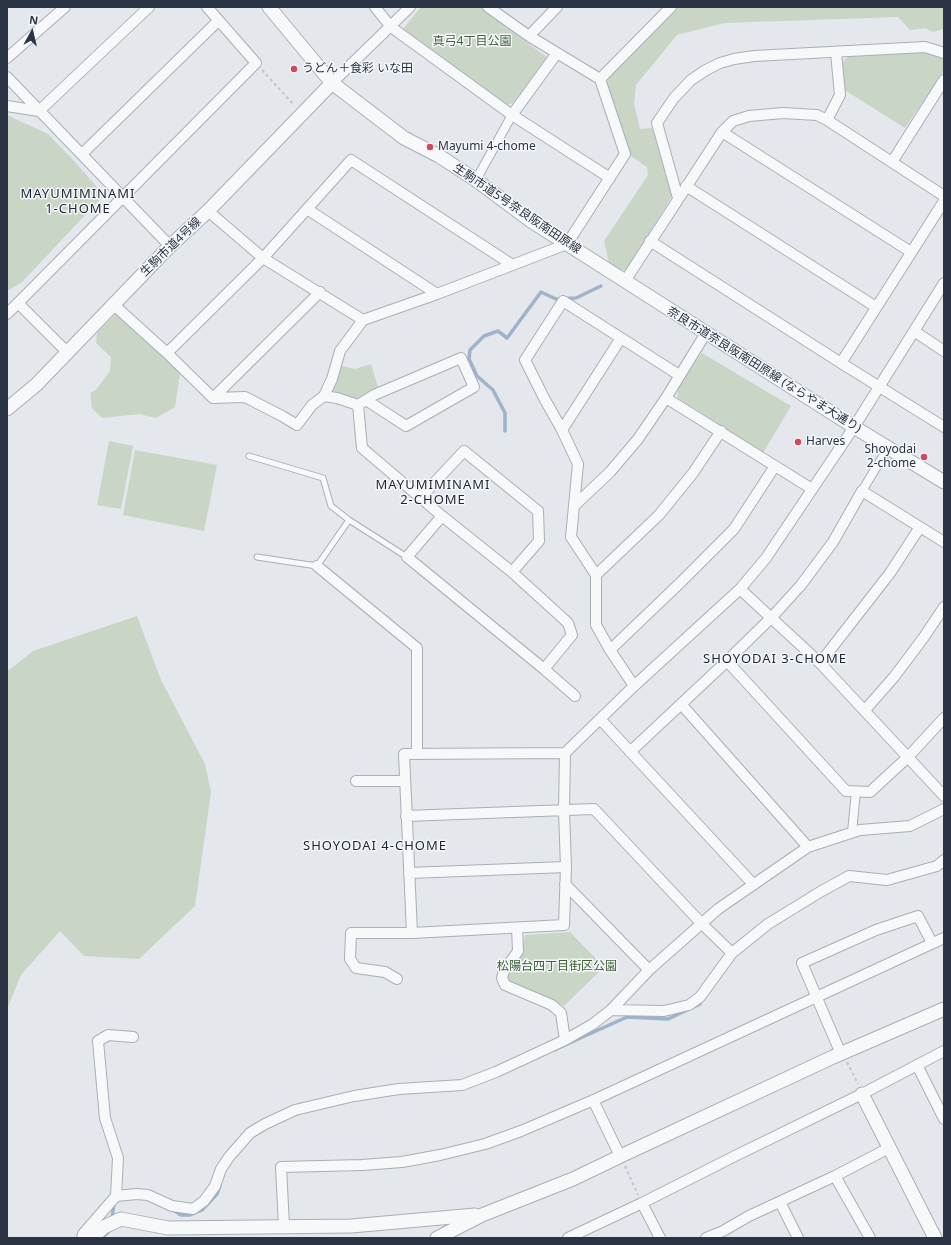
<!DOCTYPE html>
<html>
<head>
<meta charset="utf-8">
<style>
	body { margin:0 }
	#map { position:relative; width:951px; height:1245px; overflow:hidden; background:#e4e7ec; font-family:"Noto Sans",sans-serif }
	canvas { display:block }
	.frame { position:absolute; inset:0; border:8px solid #2b3445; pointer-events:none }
	.north { position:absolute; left:12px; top:12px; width:40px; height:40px; -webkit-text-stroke:3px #f4f6f9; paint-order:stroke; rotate:8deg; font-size:11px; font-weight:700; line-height:16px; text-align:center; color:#2b3445 }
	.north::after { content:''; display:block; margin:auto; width:14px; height:18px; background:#2b3445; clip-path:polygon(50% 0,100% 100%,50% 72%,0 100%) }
</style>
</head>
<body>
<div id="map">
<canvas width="951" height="1245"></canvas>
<div class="frame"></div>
<div class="north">N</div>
</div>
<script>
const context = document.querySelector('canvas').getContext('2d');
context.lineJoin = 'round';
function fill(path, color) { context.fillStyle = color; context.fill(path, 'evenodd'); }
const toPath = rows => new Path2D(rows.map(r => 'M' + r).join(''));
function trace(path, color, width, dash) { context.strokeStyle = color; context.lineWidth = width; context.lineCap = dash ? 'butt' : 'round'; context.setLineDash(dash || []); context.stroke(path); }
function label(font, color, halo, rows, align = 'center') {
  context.font = font + ' "Noto Sans","Noto Sans JP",sans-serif'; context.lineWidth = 3; context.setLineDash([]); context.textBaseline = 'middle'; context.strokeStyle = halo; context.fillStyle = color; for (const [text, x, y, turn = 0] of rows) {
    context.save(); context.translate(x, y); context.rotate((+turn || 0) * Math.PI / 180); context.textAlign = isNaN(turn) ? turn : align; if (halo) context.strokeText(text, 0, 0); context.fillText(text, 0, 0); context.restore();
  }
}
fill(toPath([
	[421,7,481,7,492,17,548,58,513,103,507,105,453,68,403,29],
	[678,7,944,7,944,29,933,32,925,28,910,30,898,17,724,23,677,35,636,85,634,103,640,129,652,128,674,193,627,269,621,271,609,263,604,241,648,175,647,167,628,154,607,85,608,76],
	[926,51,944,58,944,71,905,128,843,89,841,63,848,57],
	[7,115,48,134,74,161,104,195,22,282,7,291],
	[117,313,163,354,180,374,175,407,156,418,139,414,102,418,92,408,90,393,96,390,110,371,111,357,96,343,97,333],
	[702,353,791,406,763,453,678,398,677,387],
	[371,364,378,387,370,391,360,401,331,390,342,366,355,369],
	[109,441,133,446,121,509,97,505],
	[135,450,217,465,204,531,123,515],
	[137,616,161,680,205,764,211,792,195,906,139,959,84,956,60,931,21,975,7,1009,7,669,9,670,33,651],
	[570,932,604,967,564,1006,507,981,507,974,521,954,525,935]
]), '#c9d6c5');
trace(toPath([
	[505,431,505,413,493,390,477,376,469,359,470,350,484,336,498,331,507,338,541,292,556,299,576,298,601,286],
	[554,1050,627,1017,668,1019,700,1004],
	[173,1210,181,1215,190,1215,202,1210,217,1194,220,1186],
	[112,1220,114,1202],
	[102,1238,110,1230]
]), '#9fb4cc', 3.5);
const service = toPath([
	[249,456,323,478,331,506,349,520,407,557],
	[257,557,317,566,349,520]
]);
const pedestrian = toPath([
	[476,180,512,115],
	[862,491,888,448],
	[852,832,856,791]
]);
const minor = toPath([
	[375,7,391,27,512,115,610,178],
	[488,7,529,36,600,79],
	[529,36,557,7],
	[7,58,65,7],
	[7,77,170,246],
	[332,83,410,7],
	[7,106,39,111,149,7],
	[512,115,557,53],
	[827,120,840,95,836,53],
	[722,132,911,252],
	[82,154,218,21],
	[892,162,944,80],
	[686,186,876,307],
	[678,198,657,123,674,98,691,80,706,70,720,63,734,59,754,56,925,47,944,53],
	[307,209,437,294],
	[208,211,263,258,363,320,437,294,567,244,625,154,600,79,671,7],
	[650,241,841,363,944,427],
	[625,281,722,132,733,121,749,116,783,113,817,115,827,120,944,196],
	[18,303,67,352],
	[114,305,167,353,213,398,245,397,282,416,297,425,312,405,324,396,332,379,340,351,363,320],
	[7,314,256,63,207,7],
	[914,331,944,351],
	[167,353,263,258,351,160,511,264],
	[841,363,944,201],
	[324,396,337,398,358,405,374,395,461,358,474,387,406,426,366,400],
	[213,398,320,292],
	[666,398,706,333],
	[358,405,362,448,442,516,512,572,568,623,572,635,544,669],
	[562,430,621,338],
	[421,497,464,451,538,511,539,541,512,572],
	[574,506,610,472,638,439,666,398,812,489],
	[442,516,407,557,544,669,575,696],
	[317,566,417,648,417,754],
	[596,575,659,515,693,473,721,431],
	[740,589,820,663,944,796],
	[610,650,596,625,596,575,571,537,578,464,562,430,544,398,525,360,563,301,679,375],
	[727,661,846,791,870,792,908,757,944,718],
	[820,663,890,573,920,527],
	[634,686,610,650,681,582,734,529,775,466],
	[681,704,808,847],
	[865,710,894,677,924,637,944,607],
	[600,719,753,884],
	[630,752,727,661,772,617,801,585,833,542,862,491,944,542],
	[565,753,564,811,566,867,564,925,412,933,404,754,565,753,634,686,740,589,766,558,854,427,944,283],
	[356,781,405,781],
	[406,816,594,809,702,924,732,953,768,924,820,892,849,876,887,880,937,866,944,860],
	[409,873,566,867],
	[565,884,649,970,718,909,808,847,860,830,910,826,944,809],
	[517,928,518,951,504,971,502,978,505,985,552,1005,561,1013,565,1040],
	[397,979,385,972,356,968,350,959,351,933,412,933],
	[611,1010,664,1011,689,1005,700,997,732,953],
	[841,1054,802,963,876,930,918,916,932,943],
	[917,1065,944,1119],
	[593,1100,620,1156],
	[835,1176,870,1238],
	[116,1196,118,1158,105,1118,98,1041,108,1035,133,1037],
	[780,1202,798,1238],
	[642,1203,660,1238],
	[284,1226,281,1167,362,1165,402,1162,440,1155,485,1144,521,1131,596,1099,944,938],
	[82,1238,83,1234,116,1196,137,1194,148,1195,172,1206,193,1209,204,1201,215,1186,221,1169,229,1157,250,1133,265,1124,295,1110,354,1096,399,1089,462,1085,496,1072,565,1040,593,1024,611,1010,649,970],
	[568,1238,642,1203,737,1155,862,1094,944,1051],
	[706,1238,723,1231,749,1216,835,1176,889,1148]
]);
const tertiary = toPath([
	[269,7,332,83,404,138,439,156,476,180,531,221,854,427,944,482],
	[7,409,36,385,170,246,208,211,332,83],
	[862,1094,935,1238],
	[92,1238,104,1227,121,1219,168,1228,351,1226,475,1215],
	[437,1238,482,1215,573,1179,625,1154,833,1057,944,1009]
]);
trace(service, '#a9aeb7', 7);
trace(pedestrian, '#a9aeb7', 10);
trace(minor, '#a9aeb7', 12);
trace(tertiary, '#a9aeb7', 15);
trace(toPath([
	[262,70,294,105],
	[847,1062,858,1084],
	[625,1166,638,1195]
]), '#c2c5cb', 2, [3, 3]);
trace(service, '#f7f8fa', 5);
trace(pedestrian, '#f7f8fa', 8);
trace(minor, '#f7f8fa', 10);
trace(tertiary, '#f7f8fa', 13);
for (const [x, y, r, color] of [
	[294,69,4,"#d1495b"],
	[430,147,4,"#d1495b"],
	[798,442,4,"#d1495b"],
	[924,457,4,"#d1495b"]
]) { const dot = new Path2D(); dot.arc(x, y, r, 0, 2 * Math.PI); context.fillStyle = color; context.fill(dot); trace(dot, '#f4f6f9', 1.5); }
label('12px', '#3f6138', '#f4f6f9', [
	["真弓4丁目公園",472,42],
	["松陽台四丁目街区公園",557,967]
]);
label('12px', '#2b3445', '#f4f6f9', [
	["うどん＋食彩 いな田",302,69],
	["Mayumi 4-chome",438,147],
	["Harves",806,442],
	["Shoyodai",916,450,"right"],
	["2-chome",916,464,"right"]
], 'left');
label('12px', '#2b3445', '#f4f6f9', [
	["生駒市道5号奈良阪南田原線",517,209,34],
	["生駒市道4号線",171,247,-44],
	["奈良市道奈良阪南田原線 (ならやま大通り)",764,370,32]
]);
context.letterSpacing = '1px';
label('13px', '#1d2536', '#f4f6f9', [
	["MAYUMIMINAMI",78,194],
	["1-CHOME",78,209],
	["MAYUMIMINAMI",433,485],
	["2-CHOME",433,500],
	["SHOYODAI 3-CHOME",775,659],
	["SHOYODAI 4-CHOME",375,846]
]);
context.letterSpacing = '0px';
</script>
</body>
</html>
